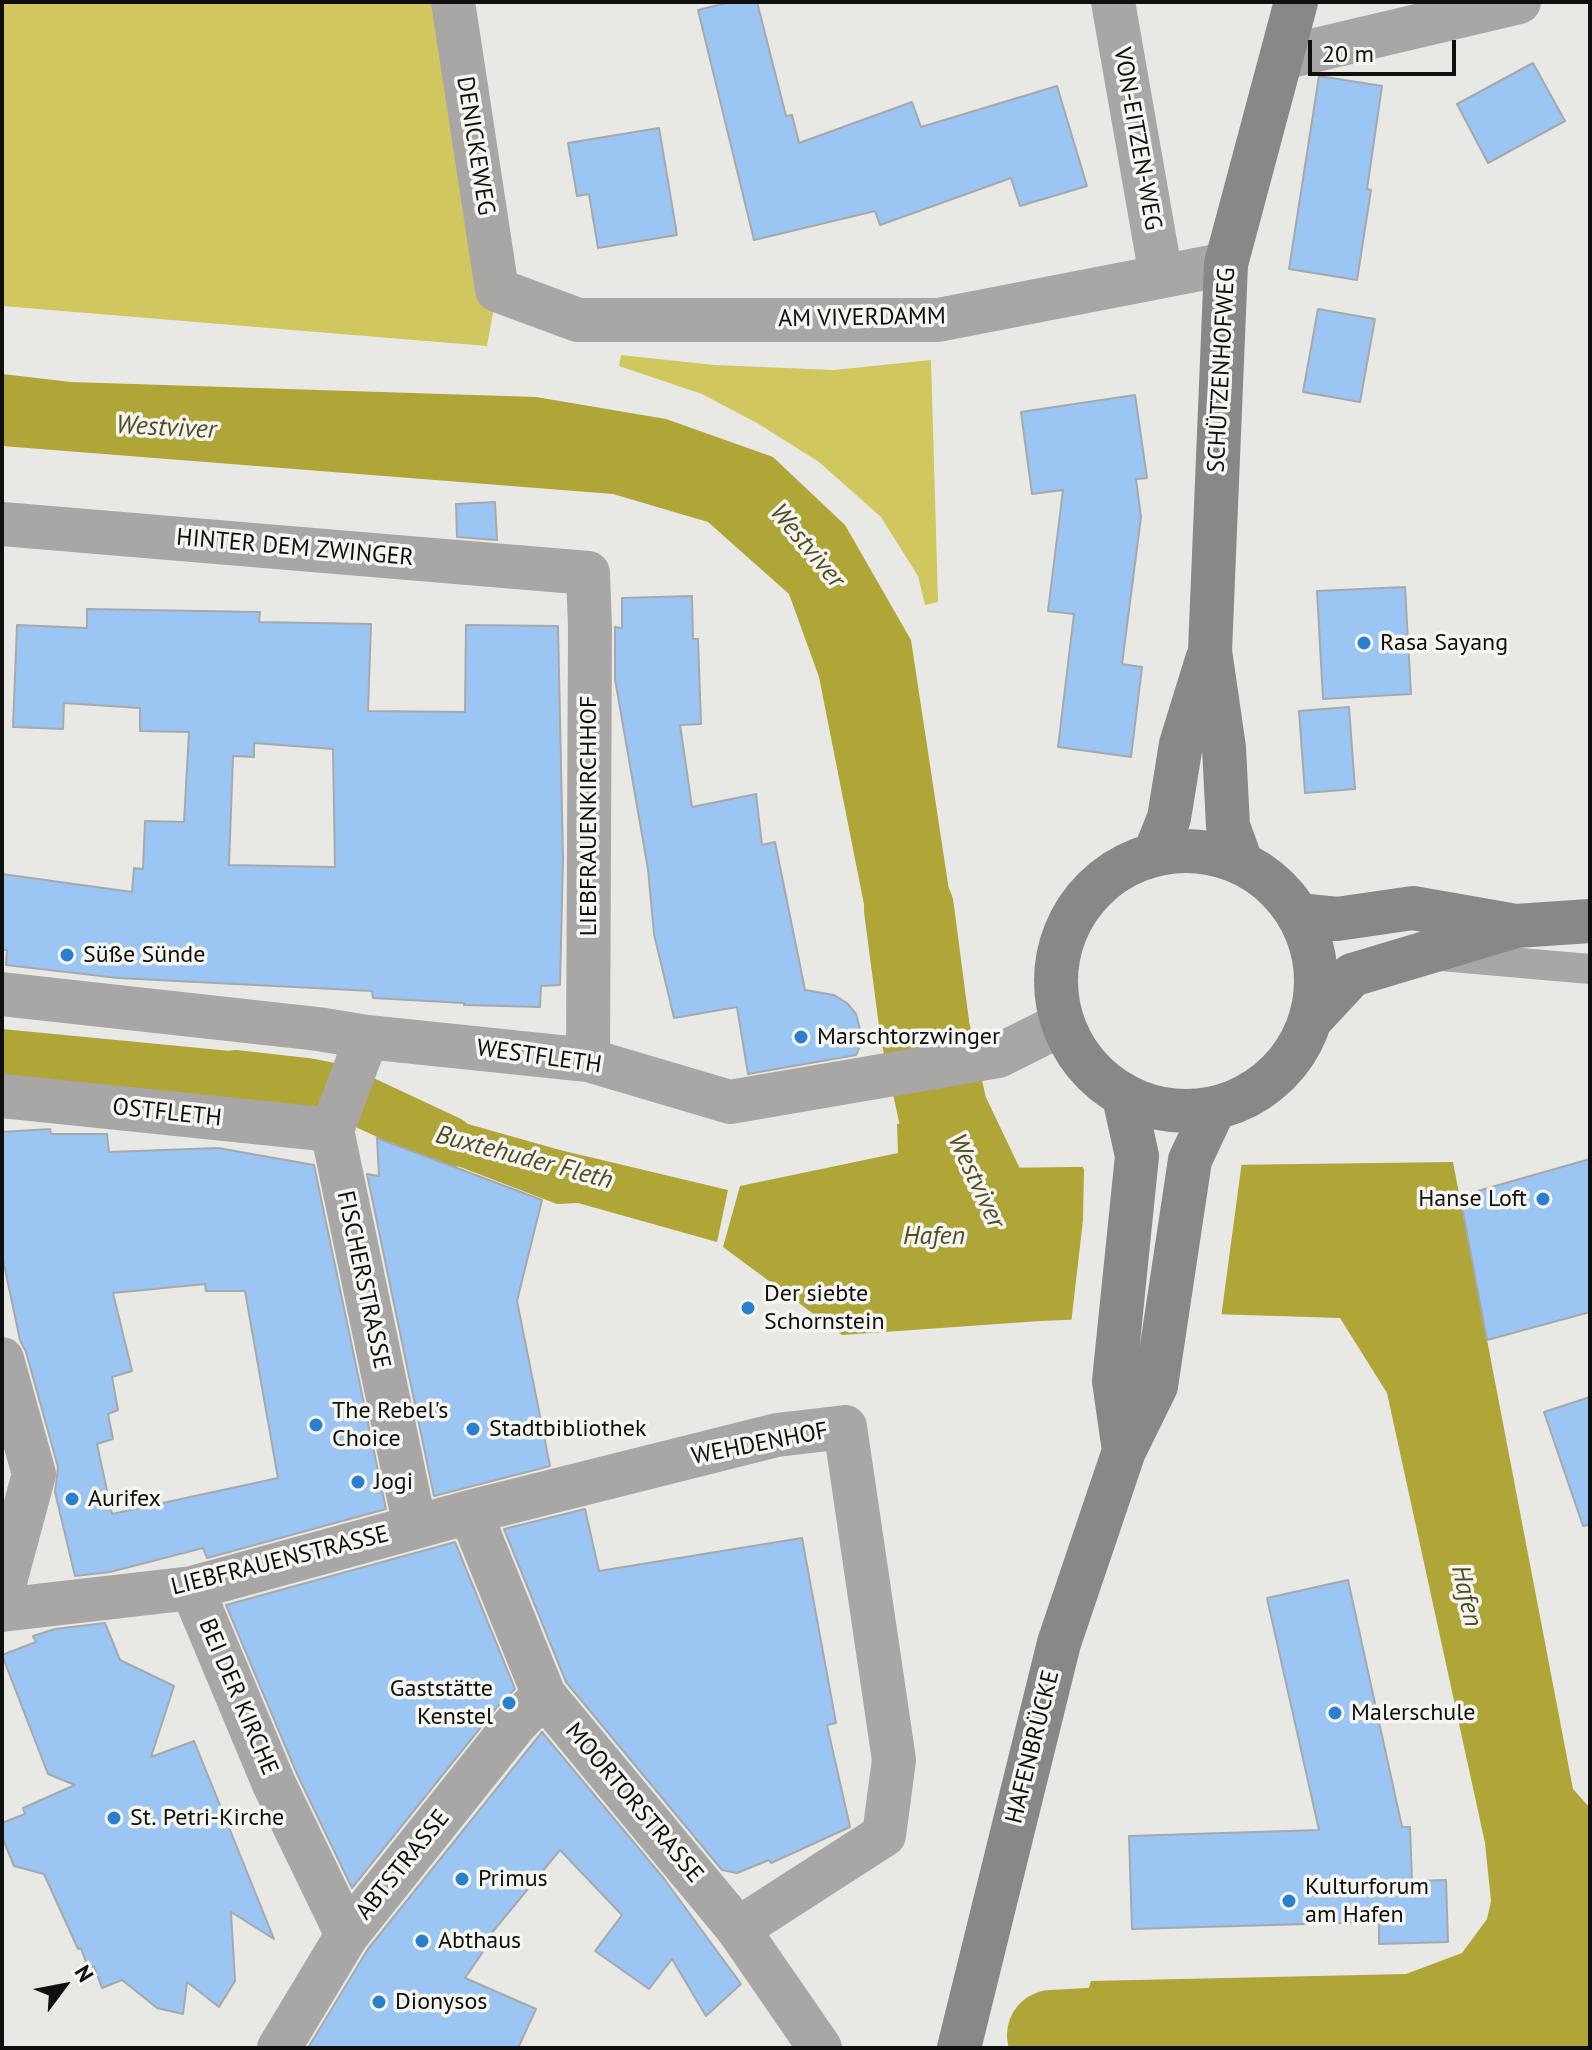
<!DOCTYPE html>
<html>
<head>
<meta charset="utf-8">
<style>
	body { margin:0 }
	#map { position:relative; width:1592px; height:2050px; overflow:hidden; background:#e8e8e4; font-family:"PT Sans",sans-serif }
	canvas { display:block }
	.frame { position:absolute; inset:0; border:4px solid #0f0f0d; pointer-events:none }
	.north { position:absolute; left:24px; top:1946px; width:80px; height:80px; -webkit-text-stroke:6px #f5f5f1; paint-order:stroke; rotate:58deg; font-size:22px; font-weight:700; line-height:32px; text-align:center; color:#0f0f0d }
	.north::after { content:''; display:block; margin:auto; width:28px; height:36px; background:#0f0f0d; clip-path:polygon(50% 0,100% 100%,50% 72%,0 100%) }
	.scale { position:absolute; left:1308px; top:40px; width:148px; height:36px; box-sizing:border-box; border:4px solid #0f0f0d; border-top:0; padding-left:10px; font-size:24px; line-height:28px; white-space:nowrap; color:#0f0f0d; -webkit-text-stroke:6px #f5f5f1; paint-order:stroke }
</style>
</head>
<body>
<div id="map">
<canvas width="1592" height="2050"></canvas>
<div class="frame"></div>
<div class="north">N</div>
<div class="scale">20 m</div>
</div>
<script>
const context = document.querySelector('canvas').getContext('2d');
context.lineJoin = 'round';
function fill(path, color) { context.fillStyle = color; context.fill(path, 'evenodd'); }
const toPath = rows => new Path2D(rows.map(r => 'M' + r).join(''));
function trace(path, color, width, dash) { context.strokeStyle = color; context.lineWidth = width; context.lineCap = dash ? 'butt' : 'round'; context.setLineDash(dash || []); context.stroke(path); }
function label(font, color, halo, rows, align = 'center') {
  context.font = font + ' "PT Sans",sans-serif'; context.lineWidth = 7; context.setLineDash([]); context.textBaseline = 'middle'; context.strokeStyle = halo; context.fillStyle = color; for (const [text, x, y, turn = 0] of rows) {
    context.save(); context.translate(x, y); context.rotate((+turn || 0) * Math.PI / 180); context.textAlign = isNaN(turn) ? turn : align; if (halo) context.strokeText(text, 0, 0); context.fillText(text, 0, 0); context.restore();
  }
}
fill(toPath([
	[2,2,453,2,497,290,487,346,2,306],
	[621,355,714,365,834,370,931,360,938,602,925,605,918,576,881,517,819,462,757,423,702,394,619,366]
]), '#d0c75f');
fill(toPath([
	[2,374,71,382,536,397,666,419,773,457,845,525,911,640,969,1022,891,1041,819,677,789,594,708,522,613,494,2,446],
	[2,1029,293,1057,307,1073,307,1094,300,1103,286,1111,2,1080],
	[398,1096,436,1115,560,1150,728,1190,717,1242,578,1203,557,1204,379,1136,385,1113],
	[982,1106,996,1168,1453,1162,1573,1789,1590,1808,1590,2048,1070,2048,1091,1981,1406,1974,1462,1953,1487,1919,1491,1901,1485,1843,1387,1393,1340,1318,1213,1314,1040,1321,842,1335,723,1247,740,1186,898,1153,897,1124]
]), '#b0a637');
fill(toPath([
	[1242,1161,1221,1318,1071,1324,1083,1220,1084,1170,1081,1163]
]), '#e8e8e4');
trace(toPath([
	[236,1076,307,1084,338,1090,449,1142]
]), '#b0a637', 52);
trace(toPath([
	[909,909,925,1031,943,1112,996,1223],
	[1052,2035,1198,2027]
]), '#b0a637', 90);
const building = toPath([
	[731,2,757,2,786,116,792,115,799,143,912,102,921,127,1057,86,1087,186,1020,206,1011,178,880,225,875,211,754,240,698,10,731,2],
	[1533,63,1565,121,1488,163,1457,104,1533,63],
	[1319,76,1382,86,1367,189,1371,190,1357,280,1289,269,1319,76],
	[659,128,677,235,598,248,589,194,577,196,568,143,659,128],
	[1318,309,1375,319,1360,402,1303,392,1318,309],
	[1135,395,1147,478,1136,479,1141,517,1122,664,1142,667,1131,757,1058,747,1074,614,1048,611,1063,490,1032,494,1021,412,1135,395],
	[495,502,497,540,457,537,456,504,495,502],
	[1405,587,1411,694,1323,699,1317,591,1405,587],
	[692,596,693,639,698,639,701,724,680,725,692,807,756,794,762,845,775,842,805,990,834,995,847,1003,856,1014,860,1029,860,1046,856,1055,748,1074,737,1007,674,1018,654,934,648,869,615,679,615,627,622,628,622,598,692,596],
	[87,609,260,612,259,622,371,624,368,711,465,712,466,625,558,626,563,858,560,985,541,986,540,1007,464,1005,464,1003,373,998,372,991,118,978,6,965,7,950,2,950,2,874,132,892,134,868,143,869,145,821,184,822,189,732,140,731,140,708,64,703,63,729,13,727,17,625,87,628,87,609],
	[254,743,333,749,335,867,229,865,233,756,254,757,254,743],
	[1349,707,1355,789,1305,793,1299,711,1349,707],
	[50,1129,51,1134,107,1134,109,1152,218,1148,314,1165,386,1509,207,1558,203,1548,110,1572,75,1576,55,1492,58,1467,26,1352,20,1340,2,1255,2,1132,50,1129],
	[205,1284,206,1291,245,1291,278,1478,112,1514,97,1444,113,1439,108,1414,118,1410,112,1377,132,1371,113,1293,205,1284],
	[377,1138,542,1200,517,1301,550,1466,434,1496,367,1174,379,1176,377,1138],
	[1590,1159,1590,1312,1487,1340,1460,1196,1590,1159],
	[1590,1397,1590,1525,1583,1526,1544,1412,1590,1397],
	[585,1509,599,1571,802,1538,836,1723,827,1725,850,1827,771,1863,769,1860,737,1873,722,1870,566,1682,504,1529,585,1509],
	[455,1542,515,1689,497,1707,352,1888,297,1774,226,1605,455,1542],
	[1348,1580,1402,1827,1410,1827,1412,1881,1446,1880,1448,1942,1379,1944,1379,1922,1132,1929,1129,1836,1319,1830,1267,1598,1348,1580],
	[105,1623,120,1660,174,1686,151,1757,194,1741,274,1939,231,1912,235,1981,219,2007,187,1982,183,2014,157,2008,122,1980,102,1988,94,1966,88,1968,81,1948,78,1949,44,1874,14,1866,2,1837,2,1823,25,1814,23,1808,75,1785,48,1774,2,1655,36,1642,33,1636,55,1629,105,1623],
	[542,1732,665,1880,741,1984,706,2016,672,1959,649,1989,595,1951,622,1915,560,1850,485,1941,489,1943,465,1978,536,2009,518,2048,308,2048,368,1949,542,1732]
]);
fill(building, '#9bc5f2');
trace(building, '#a6a9ac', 2);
trace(toPath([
	[1441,956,1590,969]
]), '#a8a7a6', 30);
trace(toPath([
	[453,2,497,290,578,320,938,320,1226,264],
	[1113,2,1161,276],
	[1282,58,1519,2],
	[2,524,588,573,590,627,588,1060],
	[2,994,318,1029,367,1037,588,1060,730,1102,998,1056,1062,1024],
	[367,1037,332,1130,415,1527],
	[2,1096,332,1130],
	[2,1359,34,1474,2,1593],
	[192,1588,274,1784,347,1935],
	[2,1610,192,1588,470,1512,777,1435,845,1427,894,1760,884,1835,738,1929,544,1695,470,1512],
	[738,1929,820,2048],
	[279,2048,347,1935,516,1723,544,1695]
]), '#a8a7a6', 44);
trace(toPath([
	'1056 981a130 130 0 1 1 260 0a130 130 0 1 1-260 0Z',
	[1155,853,1169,818,1181,744,1207,660],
	[1241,862,1228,826,1224,748,1210,651,1226,264,1296,2],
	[1299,915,1337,919,1413,908,1510,925],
	[1312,1018,1352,975,1516,926,1590,921],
	[1124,1097,1137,1156,1114,1381,1124,1451],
	[959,2048,1059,1643,1124,1451,1156,1386,1190,1160,1214,1109]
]), '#898886', 44);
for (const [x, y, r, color] of [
	[1364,643,8,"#2a80ce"],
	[67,955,8,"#2a80ce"],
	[801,1037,8,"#2a80ce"],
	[1543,1199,8,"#2a80ce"],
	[748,1308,8,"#2a80ce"],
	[316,1425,8,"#2a80ce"],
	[473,1429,8,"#2a80ce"],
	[358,1482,8,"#2a80ce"],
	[72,1499,8,"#2a80ce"],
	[509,1703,8,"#2a80ce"],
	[1335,1713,8,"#2a80ce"],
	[114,1818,8,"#2a80ce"],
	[462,1879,8,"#2a80ce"],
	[1289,1901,8,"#2a80ce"],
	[422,1941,8,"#2a80ce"],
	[379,2002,8,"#2a80ce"]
]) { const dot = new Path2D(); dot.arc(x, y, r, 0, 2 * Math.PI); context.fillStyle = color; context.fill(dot); trace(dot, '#f5f5f1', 3); }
label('24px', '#0f0f0d', '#f5f5f1', [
	["VON-EITZEN-WEG",1137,139,80],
	["DENICKEWEG",475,146,81],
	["AM VIVERDAMM",862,318,-1],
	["SCHÜTZENHOFWEG",1222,370,-87],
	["HINTER DEM ZWINGER",295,548,5],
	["LIEBFRAUENKIRCHHOF",589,816,-90],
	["WESTFLETH",539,1057,8],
	["OSTFLETH",167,1113,6],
	["FISCHERSTRASSE",363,1280,78],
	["WEHDENHOF",760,1444,-11],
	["LIEBFRAUENSTRASSE",280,1561,-14],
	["BEI DER KIRCHE",238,1697,67],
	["HAFENBRÜCKE",1033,1747,-76],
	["MOORTORSTRASSE",634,1803,50],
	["ABTSTRASSE",403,1865,-51]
]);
label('24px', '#0f0f0d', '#f5f5f1', [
	["Rasa Sayang",1380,643],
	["Süße Sünde",83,955],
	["Marschtorzwinger",817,1037],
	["Hanse Loft",1527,1199,"right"],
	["Der siebte",764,1294],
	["Schornstein",764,1322],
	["The Rebel's",332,1411],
	["Choice",332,1439],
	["Stadtbibliothek",489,1429],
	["Jogi",374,1482],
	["Aurifex",88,1499],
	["Gaststätte",493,1689,"right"],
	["Kenstel",493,1717,"right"],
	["Malerschule",1351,1713],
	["St. Petri-Kirche",130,1818],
	["Primus",478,1879],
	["Kulturforum",1305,1887],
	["am Hafen",1305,1915],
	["Abthaus",438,1941],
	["Dionysos",395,2002]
], 'left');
label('italic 26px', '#514d21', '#f5f5f1', [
	["Westviver",166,428,3],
	["Westviver",807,546,50],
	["Buxtehuder Fleth",524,1158,15],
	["Westviver",976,1181,65],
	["Hafen",934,1237],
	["Hafen",1466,1596,77]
]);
</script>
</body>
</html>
